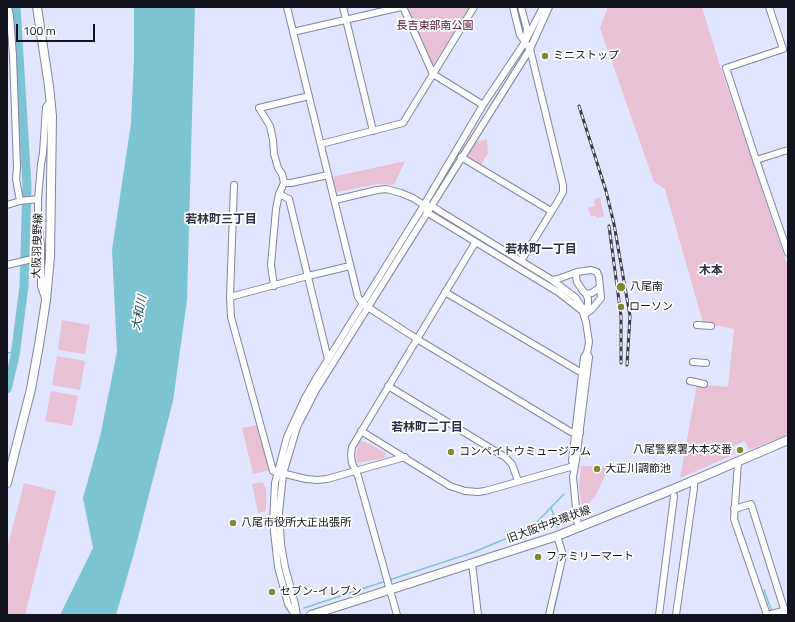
<!DOCTYPE html>
<html>
<head>
<meta charset="utf-8">
<style>
	body { margin:0 }
	#map { position:relative; width:795px; height:622px; overflow:hidden; background:#e2e5fe; font-family:"Titillium Web",sans-serif }
	canvas { display:block }
	.frame { position:absolute; inset:0; border:8px solid #13141e; pointer-events:none }
	.scale { position:absolute; left:16px; top:24px; width:79px; height:18px; box-sizing:border-box; border:2px solid #13141e; border-top:0; padding-left:5px; font-size:12px; line-height:14px; white-space:nowrap; color:#13141e; -webkit-text-stroke:3px #fff; paint-order:stroke }
</style>
</head>
<body>
<div id="map">
<canvas width="795" height="622"></canvas>
<div class="frame"></div>
<div class="scale">100 m</div>
</div>
<script>
const context = document.querySelector('canvas').getContext('2d');
context.lineJoin = 'round';
function fill(path, color) { context.fillStyle = color; context.fill(path, 'evenodd'); }
const toPath = rows => new Path2D(rows.map(r => 'M' + r).join(''));
function trace(path, color, width, dash) { context.strokeStyle = color; context.lineWidth = width; context.lineCap = dash ? 'butt' : 'round'; context.setLineDash(dash || []); context.stroke(path); }
function label(font, color, halo, rows, align = 'center') {
  context.font = font + ' "Titillium Web","Noto Sans JP",sans-serif'; context.lineWidth = 3.5; context.setLineDash([]); context.textBaseline = 'middle'; context.strokeStyle = halo; context.fillStyle = color; for (const [text, x, y, turn = 0] of rows) {
    context.save(); context.translate(x, y); context.rotate((+turn || 0) * Math.PI / 180); context.textAlign = isNaN(turn) ? turn : align; if (halo) context.strokeText(text, 0, 0); context.fillText(text, 0, 0); context.restore();
  }
}
fill(toPath([
	[406,7,470,7,434,64,432,64],
	[608,7,702,7,721,69,788,267,788,435,749,450,745,441,733,446,735,454,680,478,697,384,728,387,734,329,703,323,665,189,654,182,600,28],
	[487,139,488,153,481,165,469,158,468,153,475,142],
	[405,161,394,185,378,184,337,192,332,177],
	[600,197,604,216,597,218,596,215,591,217,588,208,595,206,594,201,595,200,595,199],
	[62,320,90,325,85,354,58,350],
	[57,356,85,361,80,390,52,385],
	[51,391,78,396,72,426,45,421],
	[257,425,270,470,253,474,242,428],
	[360,441,363,441,386,453,384,458,358,463,357,462,356,453],
	[581,466,608,467,608,470,595,496,588,505,582,509,579,487],
	[263,482,266,489,266,511,258,513,252,484],
	[24,483,56,491,25,615,7,615,7,549]
]), '#e9c1d5');
fill(toPath([
	[134,7,195,7,187,300,173,401,134,553,116,615,60,615,93,548,83,498,100,437,117,352,112,250,131,123,134,58]
]), '#7cc4d4');
trace(toPath([
	[516,7,522,29],
	[7,353,16,352],
	[551,507,557,527],
	[389,580,474,552,524,531,538,521,564,494],
	[764,590,772,612],
	[304,608,386,581],
	[553,615,561,578]
]), '#7cc4d4', 1.5);
trace(toPath([
	[7,389,15,356,24,286,27,185,16,7]
]), '#7cc4d4', 9);
const minor = toPath([
	[8,7,10,16,13,56,17,167,16,179,20,201],
	[287,7,358,297,363,304,417,339,571,432,580,433],
	[343,7,373,131],
	[403,7,433,74,483,105],
	[513,7,520,35,530,49,563,185,563,192,558,201,521,261],
	[521,7,527,29,526,36],
	[769,7,783,49,726,68,756,160,788,253],
	[293,32,401,7],
	[309,96,259,108,270,126,273,140,274,154,278,168,282,174,284,183,291,183,328,175],
	[321,144,403,123,474,7],
	[461,157,551,211],
	[756,160,788,150],
	[234,185,230,297,231,317,273,471,306,479,317,480,327,479,405,457],
	[279,194,289,199,328,359],
	[335,200,377,190,386,189,401,193,413,198,424,205,432,206,441,212,552,280,576,298,581,306,586,322,589,342,587,353,589,357,576,460,573,477,578,528],
	[7,205,20,201,38,199],
	[426,210,428,213,558,292,581,310],
	[7,265,40,257],
	[577,272,576,277,577,282,583,291,586,294,588,299,588,304,584,315],
	[552,280,558,279,577,272,591,270,597,272,599,277,601,298,592,309,584,315],
	[274,286,271,265,276,209,279,194,284,183],
	[445,292,582,373],
	[586,294,592,293,600,287],
	[230,297,308,276,350,266],
	[45,298,41,286,41,245,38,223,38,199,41,164,43,153,46,107,51,101],
	[697,325,711,326],
	[693,362,706,363],
	[690,381,704,384],
	[388,386,505,457,512,464,518,481],
	[361,431,450,486,465,491,478,492,485,491,574,466],
	[738,462,734,519,767,615],
	[574,466,572,461,584,357,587,353],
	[734,509,751,504,786,615],
	[472,563,478,615],
	[295,615,288,604,278,567,273,523,275,483,287,437,305,398,317,377,424,205,483,105,525,42,543,7],
	[297,615,295,604,285,567,281,544,279,513,283,474,297,427,316,390,530,49,549,7],
	[397,615,358,476,352,463,351,455,352,447,475,243],
	[549,615,563,555,557,536],
	[659,615,674,496],
	[676,615,694,488,694,480],
	[767,615,787,610]
]);
const major = toPath([
	[7,483,31,389,39,345,46,300,50,257,52,116,49,86,37,7],
	[311,615,557,536,676,488,788,440]
]);
trace(minor, '#8184a0', 8);
trace(major, '#8184a0', 10);
trace(minor, '#fff', 6);
trace(major, '#fff', 8);
const rail = toPath([
	[579,106,606,191,614,224,630,316,627,365],
	[609,226,621,316,621,363]
]);
trace(rail, '#3a3c48', 3);
trace(rail, '#fff', 1.5, [4.5]);
for (const [x, y, r, color] of [
	[545,56,4,"#818732"],
	[621,287,5,"#818732"],
	[621,307,4,"#818732"],
	[740,450,4,"#818732"],
	[451,452,4,"#818732"],
	[597,469,4,"#818732"],
	[233,523,4,"#818732"],
	[538,557,4,"#818732"],
	[272,592,4,"#818732"]
]) { const dot = new Path2D(); dot.arc(x, y, r, 0, 2 * Math.PI); context.fillStyle = color; context.fill(dot); trace(dot, '#fff', 1.5); }
label('11px', '#4f0e37', '#fff', [
	["長吉東部南公園",435,26]
]);
label('11px', '#13141e', '#fff', [
	["ミニストップ",553,56],
	["八尾南",630,287],
	["ローソン",629,307],
	["八尾警察署木本交番",732,450,"right"],
	["コンペイトウミュージアム",459,452],
	["大正川調節池",605,469],
	["八尾市役所大正出張所",241,523],
	["ファミリーマート",546,557],
	["セブン-イレブン",280,592]
], 'left');
label('11px', '#13141e', '#fff', [
	["大阪羽曳野線",38,246,-88],
	["旧大阪中央環状線",549,525,-20]
]);
label('bold 12px', '#2f3148', '#fff', [
	["若林町三丁目",221,220],
	["若林町一丁目",541,250],
	["木本",711,271],
	["若林町二丁目",427,428]
]);
label('italic 12px', '#0c4c58', '#fff', [
	["大和川",140,313,-79]
]);
</script>
</body>
</html>
